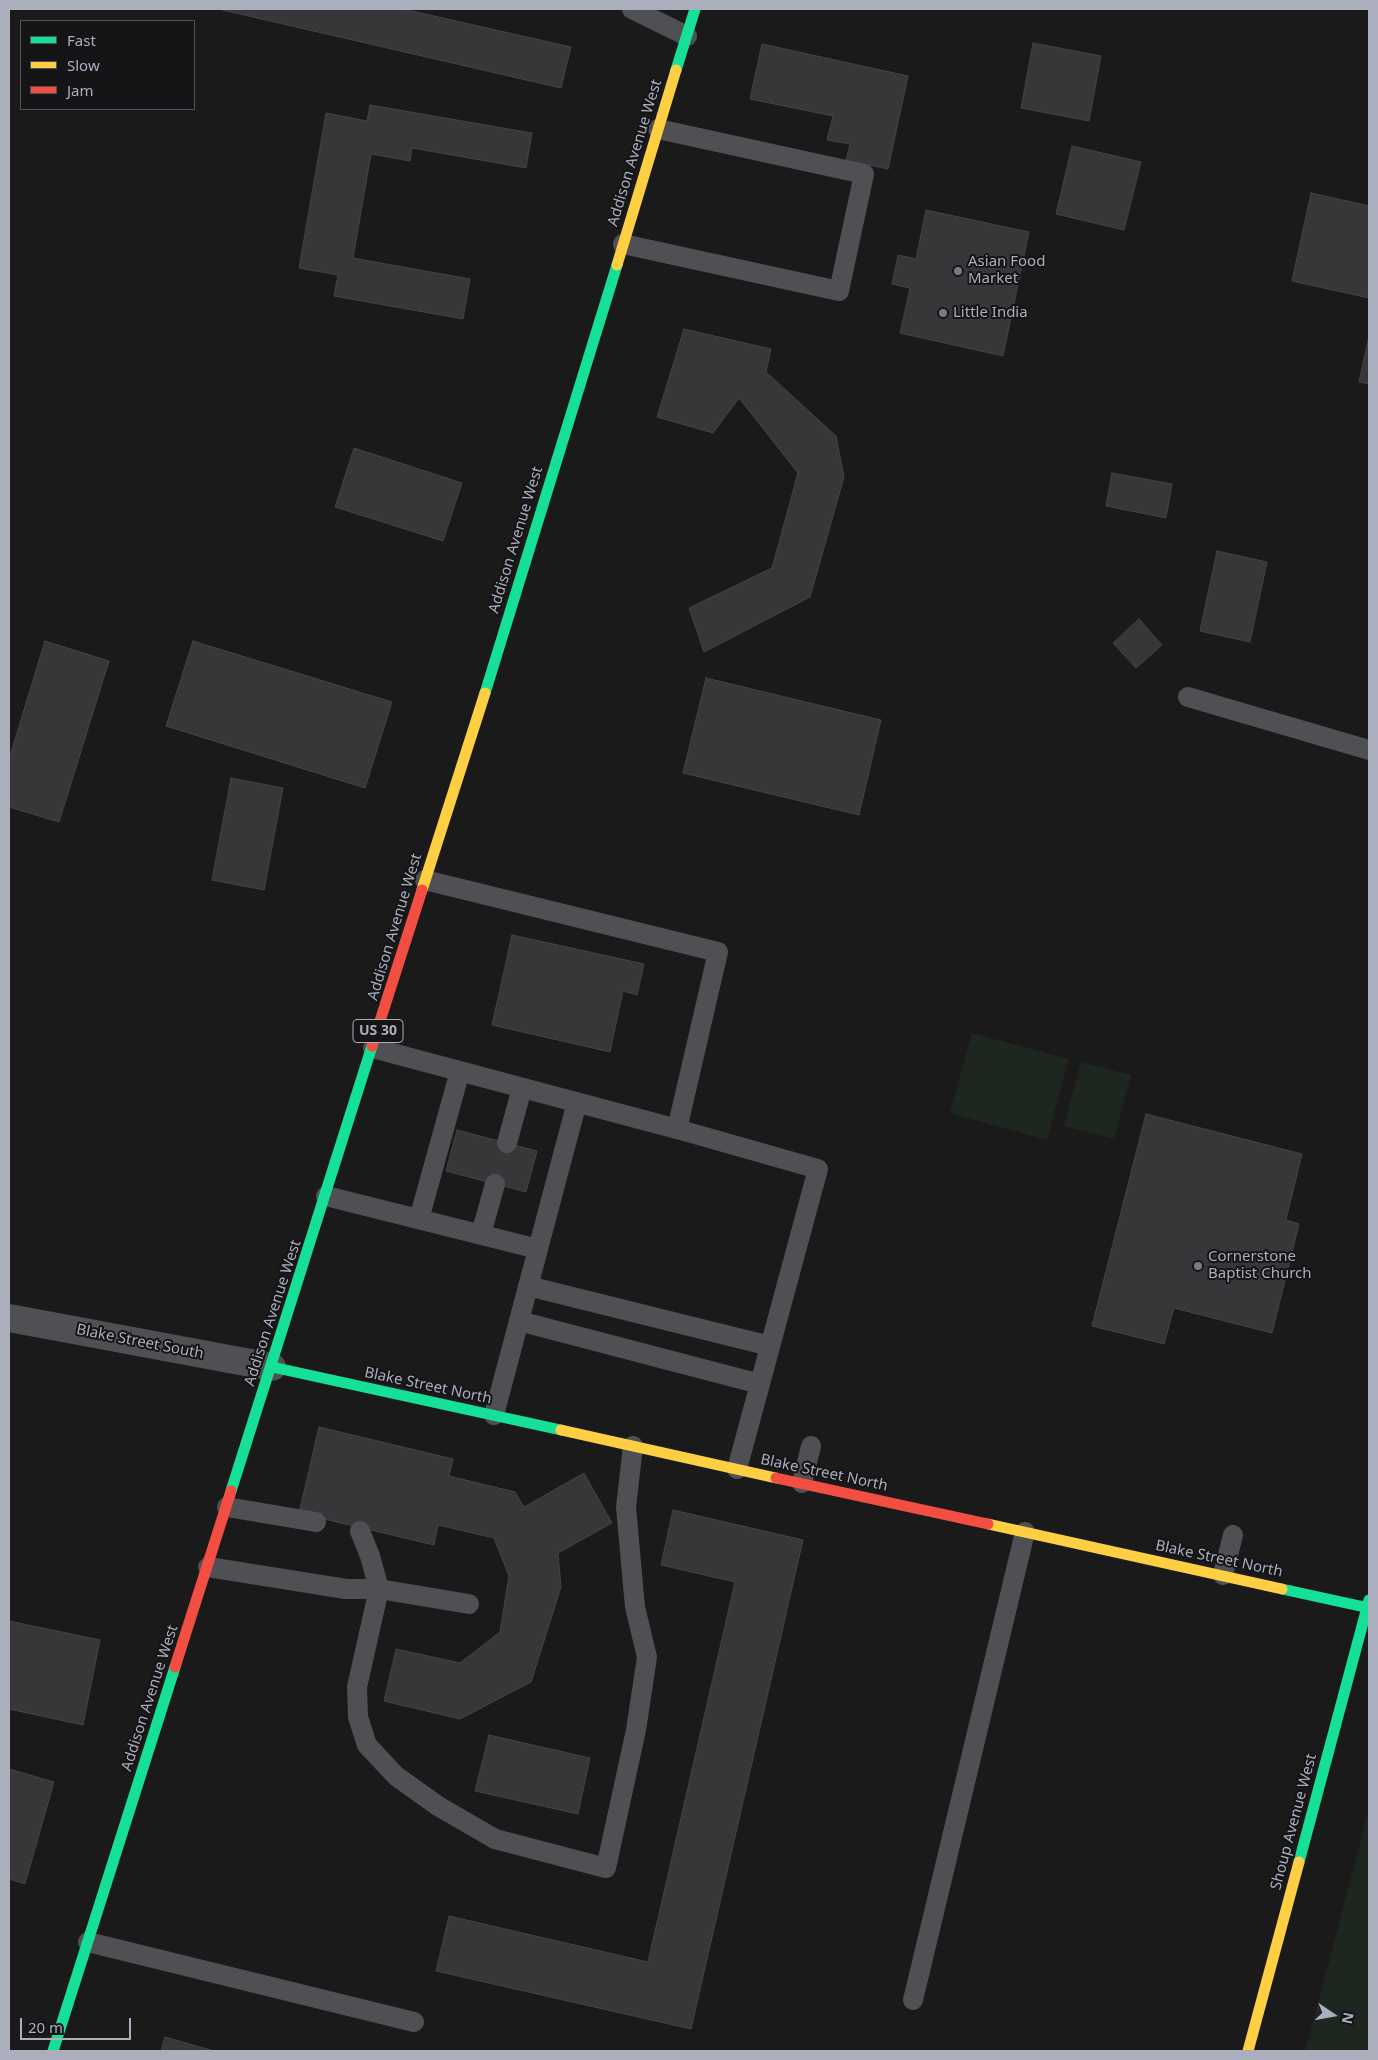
<!DOCTYPE html>
<html>
<head>
<meta charset="utf-8">
<style>
	body { margin:0 }
	#map { position:relative; width:1378px; height:2060px; overflow:hidden; background:#1a1a1b; font-family:"Noto Sans",sans-serif }
	canvas { display:block }
	.frame { position:absolute; inset:0; border:10px solid #abafbd; pointer-events:none }
	.legend { position:absolute; left:20px; top:20px; width:175px; height:90px; box-sizing:border-box; background:#151417; border:1px solid #515259; margin:0; padding:6px 9px; list-style:none; font-size:15px; color:#abafbd }
	.legend li { display:flex; align-items:center; gap:10px; height:25px }
	.legend b { width:25px; border:1px solid #515259 }
	.north { position:absolute; left:1308px; top:1990px; width:50px; height:50px; -webkit-text-stroke:4px #151417; paint-order:stroke; rotate:102deg; font-size:14px; font-weight:700; line-height:20px; text-align:center; color:#abafbd }
	.north::after { content:''; display:block; margin:auto; width:18px; height:22px; background:#abafbd; clip-path:polygon(50% 0,100% 100%,50% 72%,0 100%) }
	.scale { position:absolute; left:20px; top:2018px; width:111px; height:22px; box-sizing:border-box; border:2px solid #abafbd; border-top:0; padding-left:6px; font-size:15px; line-height:18px; white-space:nowrap; color:#abafbd; -webkit-text-stroke:4px #151417; paint-order:stroke }
</style>
</head>
<body>
<div id="map">
<canvas width="1378" height="2060"></canvas>
<div class="frame"></div>
<ul class="legend">
<li><b style="height:6px;background:#16e098"></b>Fast</li>
<li><b style="height:6px;background:#ffcf43"></b>Slow</li>
<li><b style="height:6px;background:#f24e42"></b>Jam</li>
</ul>
<div class="north">N</div>
<div class="scale">20 m</div>
</div>
<script>
const context = document.querySelector('canvas').getContext('2d');
context.lineJoin = 'round';
function fill(path, color) { context.fillStyle = color; context.fill(path, 'evenodd'); }
const toPath = rows => new Path2D(rows.map(r => 'M' + r).join(''));
function trace(path, color, width, dash) { context.strokeStyle = color; context.lineWidth = width; context.lineCap = dash ? 'butt' : 'round'; context.setLineDash(dash || []); context.stroke(path); }
function label(font, color, halo, rows, align = 'center') {
  context.font = font + ' "Noto Sans",sans-serif'; context.lineWidth = 4; context.setLineDash([]); context.textBaseline = 'middle'; context.strokeStyle = halo; context.fillStyle = color; for (const [text, x, y, turn = 0] of rows) {
    context.save(); context.translate(x, y); context.rotate((+turn || 0) * Math.PI / 180); context.textAlign = isNaN(turn) ? turn : align; if (halo) context.strokeText(text, 0, 0); context.fillText(text, 0, 0); context.restore();
  }
}
fill(toPath([
	[972,1033,1069,1059,1047,1140,950,1113],
	[1081,1062,1131,1075,1114,1139,1064,1126],
	[1369,1810,1369,2051,1305,2051,1307,2045]
]), '#1e2620');
const building = toPath([
	[218,9,403,9,571,47,561,88,218,9],
	[1033,43,1101,56,1089,121,1021,108,1033,43],
	[762,44,908,76,888,169,846,160,850,144,827,140,833,116,750,99,762,44],
	[370,105,532,133,526,168,412,148,410,161,371,154,353,258,470,279,463,319,334,296,338,275,299,268,326,113,367,121,370,105],
	[1072,146,1141,162,1124,230,1056,214,1072,146],
	[1311,193,1369,206,1369,298,1292,281,1311,193],
	[926,210,1029,232,1003,356,900,333,910,288,892,284,898,255,916,259,926,210],
	[684,329,771,349,766,372,836,436,844,477,810,597,704,652,689,608,772,568,798,473,739,398,713,433,657,417,684,329],
	[1369,336,1369,384,1359,382,1369,336],
	[354,448,462,483,443,541,335,507,354,448],
	[1112,473,1172,484,1166,518,1106,506,1112,473],
	[1217,551,1267,562,1250,642,1200,631,1217,551],
	[1139,619,1162,645,1136,668,1113,643,1139,619],
	[45,641,109,661,59,822,9,807,9,759,45,641],
	[193,641,392,702,365,788,166,726,193,641],
	[706,678,881,720,859,815,683,773,706,678],
	[231,778,283,788,264,890,212,880,231,778],
	[512,935,644,964,637,995,623,991,610,1052,492,1025,512,935],
	[1146,1114,1302,1154,1286,1220,1299,1224,1272,1333,1174,1308,1164,1344,1092,1326,1146,1114],
	[457,1130,537,1151,526,1192,446,1171,457,1130],
	[319,1427,453,1459,449,1476,515,1492,524,1507,584,1473,612,1523,558,1553,561,1587,531,1682,460,1719,384,1701,396,1649,460,1663,500,1632,509,1576,494,1538,438,1525,434,1545,299,1513,319,1427],
	[673,1510,803,1540,691,2029,436,1971,449,1916,648,1962,735,1582,661,1565,673,1510],
	[9,1621,100,1640,83,1725,9,1709,9,1621],
	[489,1735,590,1758,578,1814,475,1791,489,1735],
	[9,1769,54,1782,25,1884,9,1879,9,1769],
	[165,2037,214,2051,161,2051,165,2037]
]);
fill(building, '#373739');
trace(building, '#434447', 1);
trace(toPath([
	[632,9,687,36],
	[623,244,839,291,864,174,658,129],
	[1188,697,1369,750],
	[373,1048,677,1129,718,952,425,880],
	[677,1129,818,1169,737,1469],
	[507,1143,522,1088],
	[326,1196,538,1249],
	[419,1219,460,1071],
	[481,1234,495,1184],
	[528,1286,770,1346],
	[519,1321,760,1384],
	[494,1415,577,1102],
	[802,1483,811,1446],
	[227,1507,316,1522],
	[360,1531,370,1556,379,1589,357,1687,358,1717,367,1745,396,1776,438,1806,495,1839,606,1868,636,1730,647,1657,635,1607,626,1507,633,1446],
	[208,1567,346,1589,379,1589,469,1604],
	[1223,1575,1233,1535],
	[88,1942,414,2022],
	[913,2000,1025,1532]
]), '#4f5054', 20);
trace(toPath([
	[9,1318,272,1367]
]), '#4f5054', 28);
trace(toPath([
	[676,70,695,9],
	[485,693,617,265],
	[272,1367,561,1430],
	[231,1491,372,1046],
	[1282,1589,1369,1608],
	[1299,1862,1369,1600],
	[53,2051,175,1667]
]), '#16e098', 11);
trace(toPath([
	[617,265,676,70],
	[422,890,485,693],
	[561,1430,776,1478],
	[988,1524,1282,1589],
	[1248,2051,1299,1862]
]), '#ffcf43', 11);
trace(toPath([
	[372,1046,422,890],
	[776,1478,988,1524],
	[175,1667,231,1491]
]), '#f24e42', 11);
for (const [x, y, r, color] of [
	[958,271,5,"#787b84"],
	[943,313,5,"#787b84"],
	[1198,1266,5,"#787b84"]
]) { const dot = new Path2D(); dot.arc(x, y, r, 0, 2 * Math.PI); context.fillStyle = color; context.fill(dot); trace(dot, '#151417', 2); }
for (const [x, y, w] of [
	[378,1031,50]
]) { const box = new Path2D(); box.roundRect(x - w / 2, y - 11.5, w, 23, 4); context.fillStyle = '#151417'; context.fill(box); trace(box, '#abafbd', 1); }
label('bold 14px', '#abafbd', null, [
	["US 30",378,1031]
]);
label('15px', '#abafbd', '#151417', [
	["Addison Avenue West",635,153,-73],
	["Addison Avenue West",516,540,-73],
	["Addison Avenue West",395,927,-73],
	["Addison Avenue West",273,1313,-72],
	["Blake Street South",140,1342,11],
	["Blake Street North",428,1386,12],
	["Blake Street North",824,1473,12],
	["Blake Street North",1219,1559,12],
	["Addison Avenue West",150,1698,-72],
	["Shoup Avenue West",1294,1822,-75]
]);
label('15px', '#abafbd', '#151417', [
	["Asian Food",968,262],
	["Market",968,279],
	["Little India",953,313],
	["Cornerstone",1208,1257],
	["Baptist Church",1208,1274]
], 'left');
</script>
</body>
</html>
